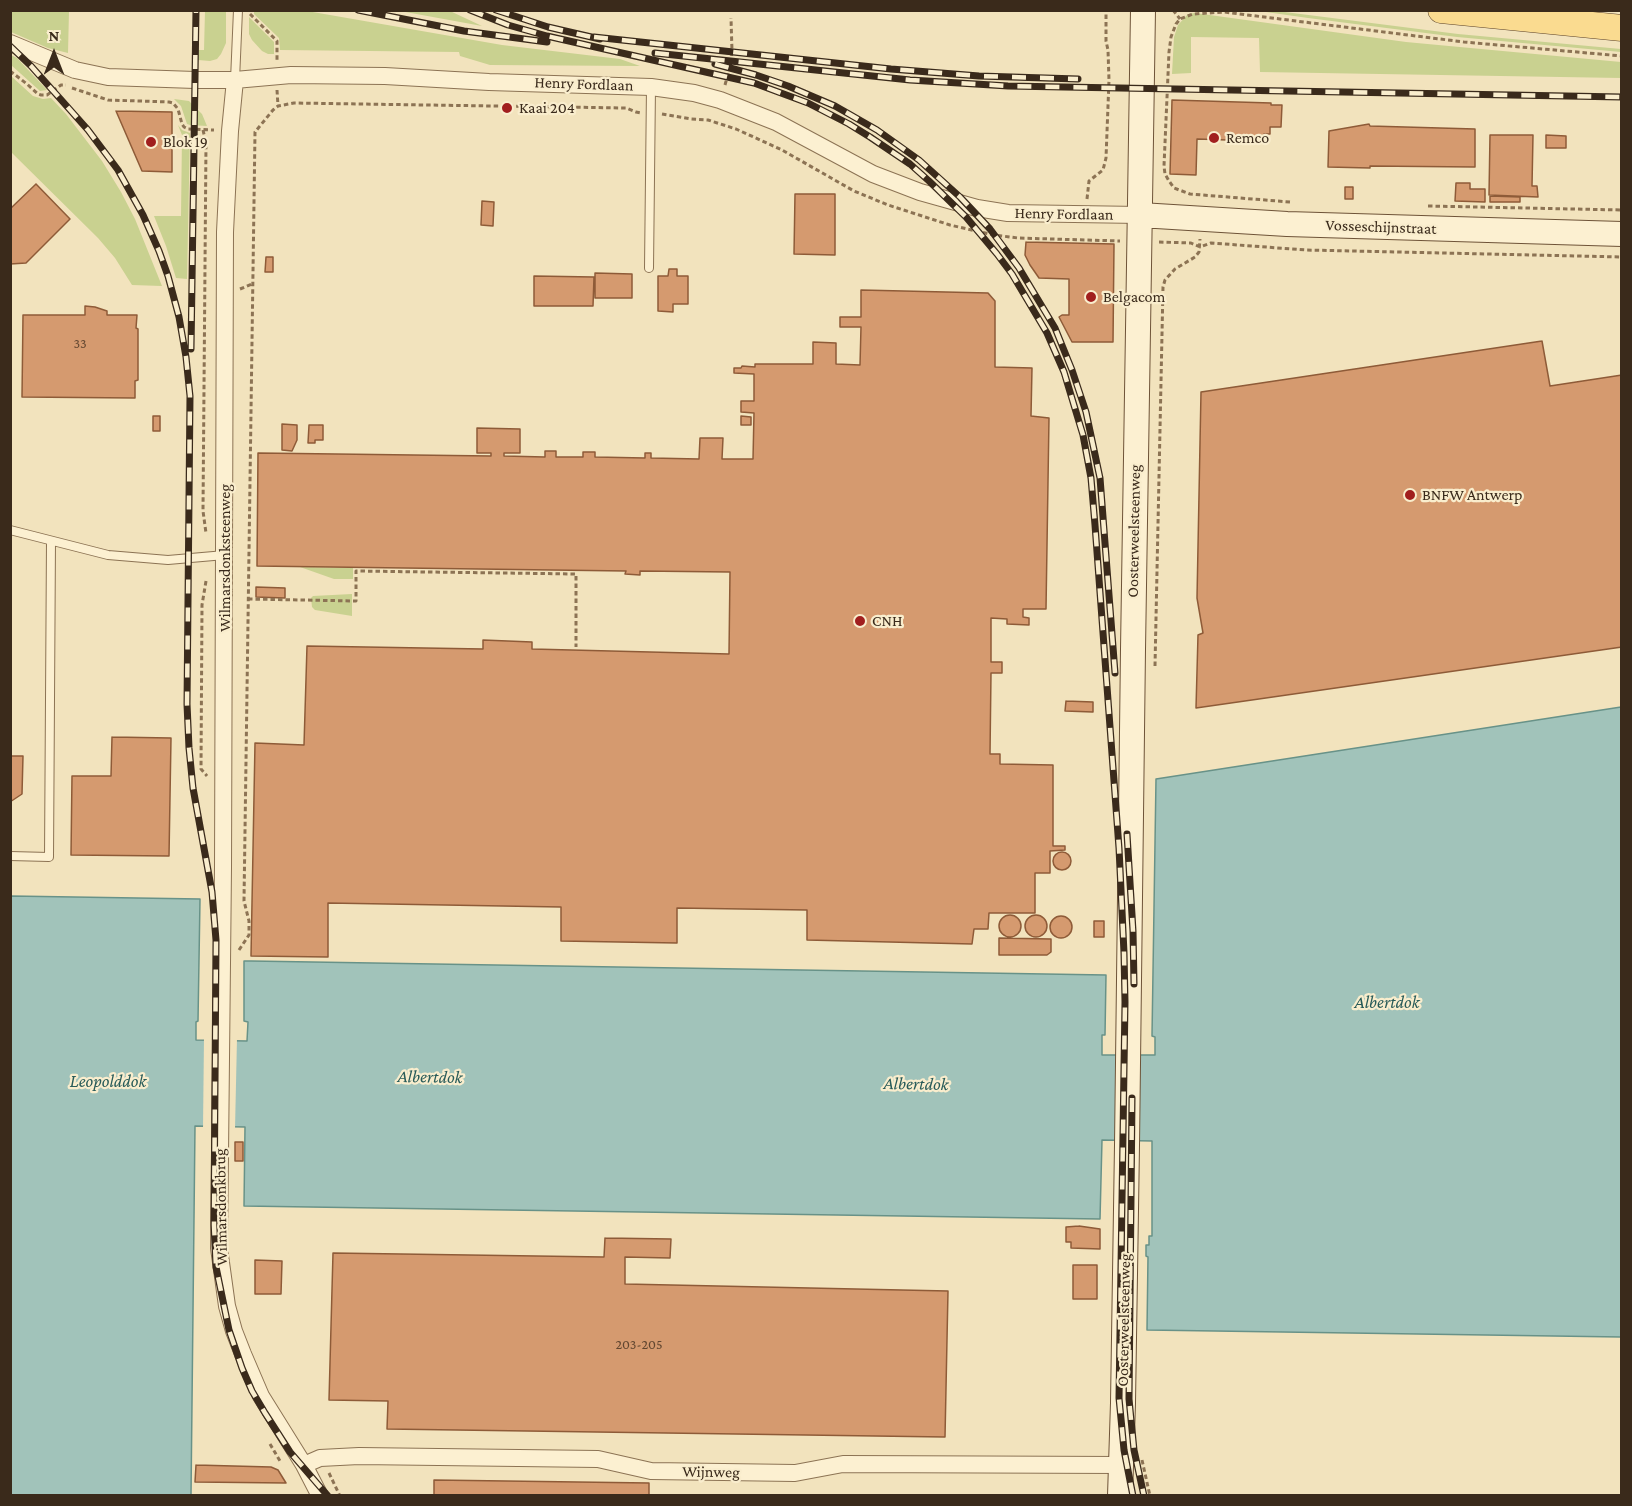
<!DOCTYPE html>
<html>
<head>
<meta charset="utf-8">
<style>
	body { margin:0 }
	#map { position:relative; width:1632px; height:1506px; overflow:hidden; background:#f2e3bd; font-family:"Crimson Pro",serif }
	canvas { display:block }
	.frame { position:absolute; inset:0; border:12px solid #3a2a1b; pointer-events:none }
	.north { position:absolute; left:24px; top:24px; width:60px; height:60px; -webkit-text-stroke:4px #f9edcd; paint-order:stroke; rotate:0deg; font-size:16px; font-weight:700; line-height:24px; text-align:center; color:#3a2a1b }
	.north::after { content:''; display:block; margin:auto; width:21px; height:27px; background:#3a2a1b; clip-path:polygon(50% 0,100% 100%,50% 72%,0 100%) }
</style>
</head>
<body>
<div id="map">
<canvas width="1632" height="1506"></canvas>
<div class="frame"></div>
<div class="north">N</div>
</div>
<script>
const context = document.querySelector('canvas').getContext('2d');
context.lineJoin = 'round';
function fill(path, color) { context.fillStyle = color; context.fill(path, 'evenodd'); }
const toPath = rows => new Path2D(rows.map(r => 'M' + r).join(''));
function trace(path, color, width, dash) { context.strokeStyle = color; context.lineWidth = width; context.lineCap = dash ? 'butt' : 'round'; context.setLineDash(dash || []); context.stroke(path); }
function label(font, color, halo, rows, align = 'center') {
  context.font = font + ' "Crimson Pro",serif'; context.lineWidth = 4.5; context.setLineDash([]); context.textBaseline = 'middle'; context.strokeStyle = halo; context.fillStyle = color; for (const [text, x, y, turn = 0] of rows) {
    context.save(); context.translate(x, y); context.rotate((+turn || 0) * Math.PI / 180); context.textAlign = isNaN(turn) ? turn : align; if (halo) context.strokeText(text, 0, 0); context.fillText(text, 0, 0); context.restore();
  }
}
fill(toPath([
	[10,11,69,11,68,53,48,48,11,32],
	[205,11,226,11,226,43,221,54,217,59,210,61,198,60,198,50,204,50],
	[254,11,307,11,502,45,620,59,640,66,490,65,460,56,459,52,280,50,279,38,254,14],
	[400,11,450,11,482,26],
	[1259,11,1277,11,1458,34,1621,49,1621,52,1457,37,1308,18],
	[1195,13,1406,42,1621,62,1621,78,1260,72,1259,38,1191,37,1191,73,1172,74,1174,37,1178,25,1188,14],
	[249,17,274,42,274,54,268,54,262,51,252,40,249,34],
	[11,55,17,58,47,90,40,91,11,65],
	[11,76,33,96,43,99,51,98,66,114,102,161,121,192,135,219,162,286,132,285,115,258,98,238,11,152],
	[174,99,189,101,202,114,207,126,190,125,187,124,181,106],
	[178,125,182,130,190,133,187,279,176,278,166,246,154,216,181,216,182,135],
	[300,567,353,568,353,579,334,579],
	[352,594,352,616,315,610,312,607,311,598,313,596]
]), '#c9d190');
const water = toPath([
	[1621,707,1621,1337,1147,1330,1148,1257,1146,1256,1146,1245,1149,1245,1149,1236,1152,1236,1152,1141,1102,1140,1100,1219,244,1206,245,1127,195,1126,191,1495,11,1496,11,896,200,899,198,1021,196,1022,196,1040,247,1041,248,1022,244,1021,244,961,251,961,1106,975,1105,1035,1102,1035,1102,1055,1155,1055,1155,1037,1152,1036,1156,779,1621,707]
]);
fill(water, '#a1c3ba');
trace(water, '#689288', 1.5);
fill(toPath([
	[204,1037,237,1038,235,1129,203,1129]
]), '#f2e3bd');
const building = toPath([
	[1172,100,1271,103,1271,105,1282,105,1281,127,1270,127,1270,134,1264,134,1264,137,1258,137,1258,141,1197,139,1196,175,1170,174,1172,100],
	[116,111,172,112,172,172,142,171,116,111],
	[1369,124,1370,126,1475,129,1475,167,1370,166,1370,168,1328,167,1329,131,1369,124],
	[1490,135,1533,135,1532,186,1537,186,1538,197,1489,195,1490,135],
	[1546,135,1566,136,1566,148,1546,148,1546,135],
	[1456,183,1470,183,1470,189,1485,189,1485,202,1455,201,1456,183],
	[36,184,70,219,26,263,10,264,10,209,36,184],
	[1345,187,1353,187,1353,199,1345,199,1345,187],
	[795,194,835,194,835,255,794,254,795,194],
	[1490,196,1520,197,1520,202,1490,202,1490,196],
	[482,201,494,202,493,226,481,225,482,201],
	[1026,242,1114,244,1113,342,1072,342,1059,317,1062,315,1069,315,1069,279,1039,278,1030,265,1025,255,1026,242],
	[266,257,273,257,273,272,265,272,266,257],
	[669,269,677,269,677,276,688,276,688,304,673,304,673,312,658,311,658,276,668,276,669,269],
	[595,273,632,274,632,298,595,298,595,273],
	[534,276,594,277,593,306,534,306,534,276],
	[861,290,988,293,995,301,995,367,1032,368,1031,416,1049,418,1046,609,1023,609,1023,617,1029,618,1029,625,1007,624,1007,619,991,618,991,662,1002,662,1002,673,991,673,990,754,1000,754,1000,764,1053,765,1053,846,1065,846,1065,850,1050,851,1050,873,1035,873,1035,913,989,913,988,929,974,929,972,944,807,940,807,910,677,908,677,943,561,941,561,907,328,903,328,957,251,956,255,743,304,745,307,646,483,649,483,640,532,642,532,649,729,654,730,572,640,571,640,575,625,574,626,571,257,566,258,453,491,456,491,453,477,453,477,428,520,429,520,453,504,453,504,456,545,457,545,451,556,451,556,457,583,457,583,452,595,452,595,457,645,458,645,453,651,453,651,458,699,459,700,438,723,438,722,459,753,459,754,413,741,412,741,401,754,401,754,374,734,373,734,368,741,368,742,366,755,367,755,364,813,364,813,342,836,343,836,364,860,365,861,327,840,327,840,317,861,317,861,290],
	[85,306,95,307,107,311,107,315,137,315,136,328,138,329,138,380,135,381,135,398,22,397,23,315,85,315,85,306],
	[1542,341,1550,386,1622,375,1622,647,1196,708,1198,635,1203,633,1197,598,1201,392,1542,341],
	[153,416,160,416,160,431,153,431,153,416],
	[741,416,751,417,751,425,741,425,741,416],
	[282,424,297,425,297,440,292,451,282,450,282,424],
	[309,425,323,425,323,440,315,440,315,443,308,443,309,425],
	[256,587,285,588,285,598,256,597,256,587],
	[1066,701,1093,702,1093,712,1065,711,1066,701],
	[112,737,171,738,169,856,71,855,72,776,111,776,112,737],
	[10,756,23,756,22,794,10,802,10,756],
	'1053 861a9 9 0 1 1 18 0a9 9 0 1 1-18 0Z',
	'999 926a11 11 0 1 1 22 0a11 11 0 1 1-22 0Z',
	'1025 926a11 11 0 1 1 22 0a11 11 0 1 1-22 0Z',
	'1050 927a11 11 0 1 1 22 0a11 11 0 1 1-22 0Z',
	[1094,921,1104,921,1104,937,1094,937,1094,921],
	[999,938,1051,939,1051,952,1047,955,999,955,999,938],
	[235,1142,243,1142,243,1161,235,1161,235,1142],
	[1079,1226,1100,1229,1100,1249,1071,1248,1071,1242,1066,1242,1066,1227,1079,1226],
	[605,1238,671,1239,670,1258,625,1257,625,1284,948,1291,945,1437,387,1429,388,1401,329,1400,333,1253,604,1257,605,1238],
	[255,1260,282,1261,281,1294,255,1294,255,1260],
	[1073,1265,1097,1265,1097,1299,1073,1299,1073,1265],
	[196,1465,271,1467,278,1470,286,1483,195,1482,196,1465],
	[434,1480,649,1483,649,1496,434,1496,434,1480]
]);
fill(building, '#d59a6f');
trace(building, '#8e5b38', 1.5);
const lane = toPath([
	[235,80,238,10],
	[649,268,651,87],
	[10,530,108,555,168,560,225,555],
	[10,856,49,857,51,541]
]);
const street = toPath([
	[10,43,75,70,108,77,195,80,235,80,291,75,385,76,489,82,651,87,694,93,720,100,776,122,873,174,920,192,977,208,1008,213,1140,215],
	[235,80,230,131,225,232,223,868,219,1248,227,1306,234,1331,243,1354,261,1396,304,1465,320,1496],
	[304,1465,320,1458,359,1456,598,1459,651,1471,795,1473,843,1464,1121,1465]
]);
const secondary = toPath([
	[1140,215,1287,224,1622,234],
	[1120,1496,1123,1403,1127,1145,1133,649,1143,10]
]);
const primary = toPath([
	[1441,10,1622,28]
]);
trace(lane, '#8c7354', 10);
trace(street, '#8c7354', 18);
trace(secondary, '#6e5338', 26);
trace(primary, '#594029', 27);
trace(toPath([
	[1173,10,1180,19],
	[250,14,277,41,277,60],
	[10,71,27,84,38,94,41,95,47,95,61,85,66,85],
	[725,85,731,63,732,51,731,18],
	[72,88,108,100,169,102,173,103,178,109,182,124,184,127,188,129,214,130],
	[277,90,278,106],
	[662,114,691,119,708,120,736,129,782,150,854,191,888,205,950,225,994,235,1018,238,1120,241],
	[203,130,206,143,203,511,206,533],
	[1087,199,1089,181,1103,170,1106,158,1109,80,1108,50,1106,41,1106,10],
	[1290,202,1190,194,1174,188,1169,181,1165,174,1164,166,1169,52,1171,37,1176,24,1180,19,1193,14,1224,12,1464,42,1622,56],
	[1428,206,1622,210],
	[1159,242,1191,243,1200,247,1211,243,1306,250,1622,257],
	[240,289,252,284],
	[206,581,202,605,201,769,207,776],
	[248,599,356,601,356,571,576,574,576,647],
	[1155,666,1163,287,1165,280,1175,269,1195,257,1199,252,1200,239],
	[239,950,249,935,249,921,244,901,255,132,273,110,278,106,294,103,626,108,636,112,641,113],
	[270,1444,280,1461],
	[1142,1460,1150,1496],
	[329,1473,340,1496]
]), '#8c7354', 3, [4.5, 3]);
trace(lane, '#fcf0d1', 8);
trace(street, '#fcf0d1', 16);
trace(secondary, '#fcf0d1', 24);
trace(primary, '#fadb90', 26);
const rail = toPath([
	[358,10,464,31,547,42],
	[470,10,508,25,547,36,754,83,808,103,849,124,870,137,910,164,929,181,966,217,997,254,1012,274,1047,333,1064,372,1083,435,1091,478,1095,525,1119,848,1124,953,1125,1002,1119,1398,1124,1450,1133,1496],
	[496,10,548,27,600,39],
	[594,37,891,69,979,76,1078,79],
	[10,46,31,66,88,130,118,170,143,215,159,251,168,276,179,317,186,357,190,396,187,704,189,748,193,788,212,892,216,940,214,1225,216,1267,229,1330,242,1368,252,1391,265,1413,290,1452,328,1496],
	[655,53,910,80,1008,86,1622,97],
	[715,64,756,75,788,86,835,106,877,130,919,160,960,197,990,229,1019,268,1055,328,1072,370,1086,412,1100,478,1115,673],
	[191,349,196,10],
	[1127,834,1133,931,1134,984],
	[1132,1098,1129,1399,1134,1450,1144,1496]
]);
trace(rail, '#3a2a1b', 7);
trace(rail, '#f9edcd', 4.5, [14]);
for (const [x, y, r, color] of [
	[507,108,6,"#a11f1e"],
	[1214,138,6,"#a11f1e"],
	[151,142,6,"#a11f1e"],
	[1091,297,6,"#a11f1e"],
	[1410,495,6,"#a11f1e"],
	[860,621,6,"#a11f1e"]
]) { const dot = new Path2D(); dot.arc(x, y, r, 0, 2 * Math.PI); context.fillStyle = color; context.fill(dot); trace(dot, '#f9edcd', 2); }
label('14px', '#614630', null, [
	["33",80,344],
	["203-205",639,1345]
]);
label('16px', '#3a2a1b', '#f9edcd', [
	["Henry Fordlaan",584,84,2],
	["Henry Fordlaan",1064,214,1],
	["Vosseschijnstraat",1381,227,2],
	["Oosterweelsteenweg",1134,531,-89],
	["Wilmarsdonksteenweg",225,558,-90],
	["Wilmarsdonkbrug",221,1207,-91],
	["Oosterweelsteenweg",1124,1320,-89],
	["Wijnweg",711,1472,1]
]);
label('16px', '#3a2a1b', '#f9edcd', [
	["Kaai 204",519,108],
	["Remco",1226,138],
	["Blok 19",163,142],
	["Belgacom",1103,297],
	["BNFW Antwerp",1422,495],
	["CNH",872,621]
], 'left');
label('italic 18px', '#285b59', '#f9edcd', [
	["Albertdok",1387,1002],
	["Albertdok",430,1077,1],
	["Leopolddok",108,1081],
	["Albertdok",916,1084,1]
]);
</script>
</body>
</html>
